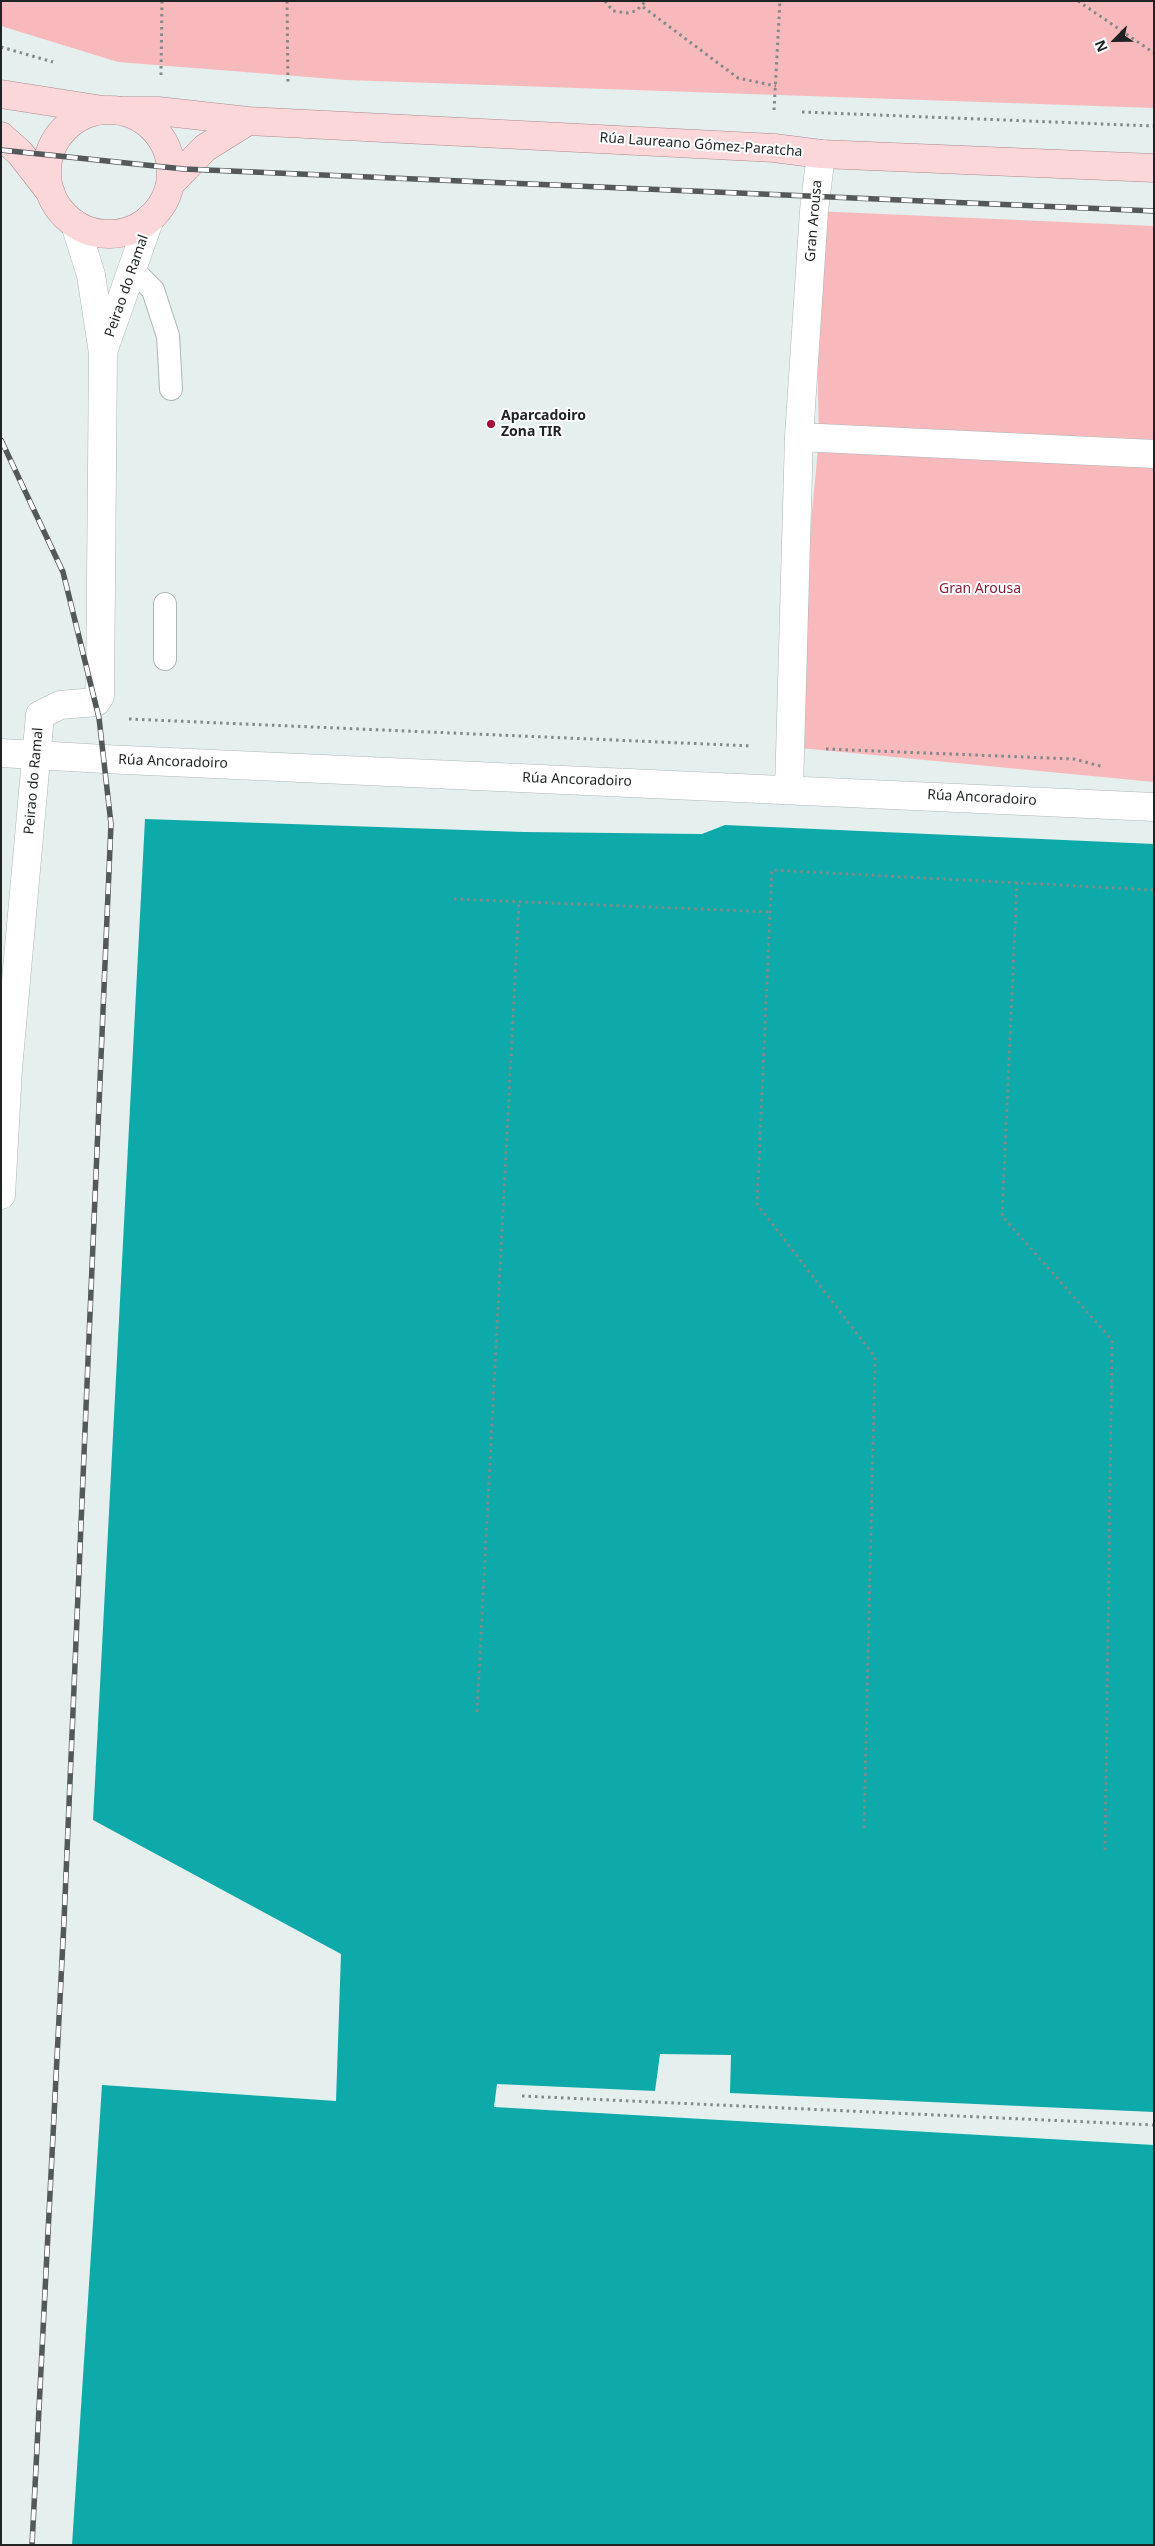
<!DOCTYPE html>
<html>
<head>
<meta charset="utf-8">
<style>
	body { margin:0 }
	#map { position:relative; width:1155px; height:2546px; overflow:hidden; background:#e5efee; font-family:"Noto Sans",sans-serif }
	canvas { display:block }
	.frame { position:absolute; inset:0; border:2px solid #1f2323; pointer-events:none }
	.north { position:absolute; left:1090px; top:15px; width:50px; height:50px; -webkit-text-stroke:4px #fff; paint-order:stroke; rotate:247deg; font-size:14px; font-weight:700; line-height:20px; text-align:center; color:#1f2323 }
	.north::after { content:''; display:block; margin:auto; width:18px; height:22px; background:#1f2323; clip-path:polygon(50% 0,100% 100%,50% 72%,0 100%) }
</style>
</head>
<body>
<div id="map">
<canvas width="1155" height="2546"></canvas>
<div class="frame"></div>
<div class="north">N</div>
</div>
<script>
const context = document.querySelector('canvas').getContext('2d');
context.lineJoin = 'round';
function fill(path, color) { context.fillStyle = color; context.fill(path, 'evenodd'); }
const toPath = rows => new Path2D(rows.map(r => 'M' + r).join(''));
function trace(path, color, width, dash) { context.strokeStyle = color; context.lineWidth = width; context.lineCap = dash ? 'butt' : 'round'; context.setLineDash(dash || []); context.stroke(path); }
function label(font, color, halo, rows, align = 'center') {
  context.font = font + ' "Noto Sans",sans-serif'; context.lineWidth = 4; context.setLineDash([]); context.textBaseline = 'middle'; context.strokeStyle = halo; context.fillStyle = color; for (const [text, x, y, turn = 0] of rows) {
    context.save(); context.translate(x, y); context.rotate((+turn || 0) * Math.PI / 180); context.textAlign = isNaN(turn) ? turn : align; if (halo) context.strokeText(text, 0, 0); context.fillText(text, 0, 0); context.restore();
  }
}
fill(toPath([
	[1,1,1154,1,1154,108,346,80,118,62,1,26],
	[814,211,1154,226,1154,782,790,747,819,438]
]), '#f7b9bc');
fill(toPath([
	[145,819,524,832,702,834,725,825,1154,844,1154,2112,730,2093,731,2055,660,2054,655,2091,497,2084,494,2107,1154,2145,1154,2545,72,2545,102,2085,336,2101,341,1954,93,1820]
]), '#0ea9a9');
const lane = toPath([
	[132,269,153,290,168,336,171,389],
	[165,604,165,659]
]);
const street = toPath([
	[821,154,814,211,799,437,1154,454],
	[104,349,150,218],
	[1,753,104,759,1154,807],
	[789,789,799,437],
	[1,1195,8,1069,40,715,60,705,96,702,100,696,103,353,91,275,75,224]
]);
const primary = toPath([
	[1,94,103,110],
	'47 172a62 62 0 1 1 124 0a62 62 0 1 1-124 0Z',
	[122,111,158,111,248,121,774,148,821,154,1154,168],
	[1,136,20,153,51,193],
	[170,184,205,148,248,121]
]);
trace(lane, '#adb6b6', 24);
trace(street, '#adb6b6', 29);
trace(primary, '#ad878a', 29);
trace(toPath([
	[287,1,288,85],
	[605,1,613,11,628,13,636,11,646,1],
	[1078,1,1154,53],
	[643,7,738,78,776,86],
	[1,47,53,62],
	[161,75,162,1],
	[774,110,780,1],
	[802,112,1154,126],
	[129,719,752,746],
	[826,749,1074,759,1104,767],
	[1017,882,1002,1216,1112,1340,1105,1850],
	[454,899,771,912],
	[477,1712,519,902],
	[864,1828,875,1357,757,1204,772,870,1154,890],
	[522,2096,1154,2125]
]), '#828989', 3, [2.5, 4]);
trace(lane, '#fff', 22);
trace(street, '#fff', 28);
trace(primary, '#fcd7da', 28);
const rail = toPath([
	[1,150,184,169,1154,211],
	[1,440,63,572,99,718,111,824,64,1921,32,2545]
]);
trace(rail, '#535958', 5.5);
trace(rail, '#fff', 4, [11]);
for (const [x, y, r, color] of [
	[491,424,5,"#a70e39"]
]) { const dot = new Path2D(); dot.arc(x, y, r, 0, 2 * Math.PI); context.fillStyle = color; context.fill(dot); trace(dot, '#fff', 2); }
label('14px', '#1f2323', '#fff', [
	["Rúa Laureano Gómez-Paratcha",701,145,4],
	["Gran Arousa",814,221,-85],
	["Peirao do Ramal",127,286,-71],
	["Rúa Ancoradoiro",173,762,2],
	["Rúa Ancoradoiro",577,780,2],
	["Peirao do Ramal",34,781,-85],
	["Rúa Ancoradoiro",982,798,3]
]);
label('bold 14px', '#1f2323', '#fff', [
	["Aparcadoiro",501,416],
	["Zona TIR",501,432]
], 'left');
label('14px', '#881d33', '#fff', [
	["Gran Arousa",980,589]
]);
</script>
</body>
</html>
